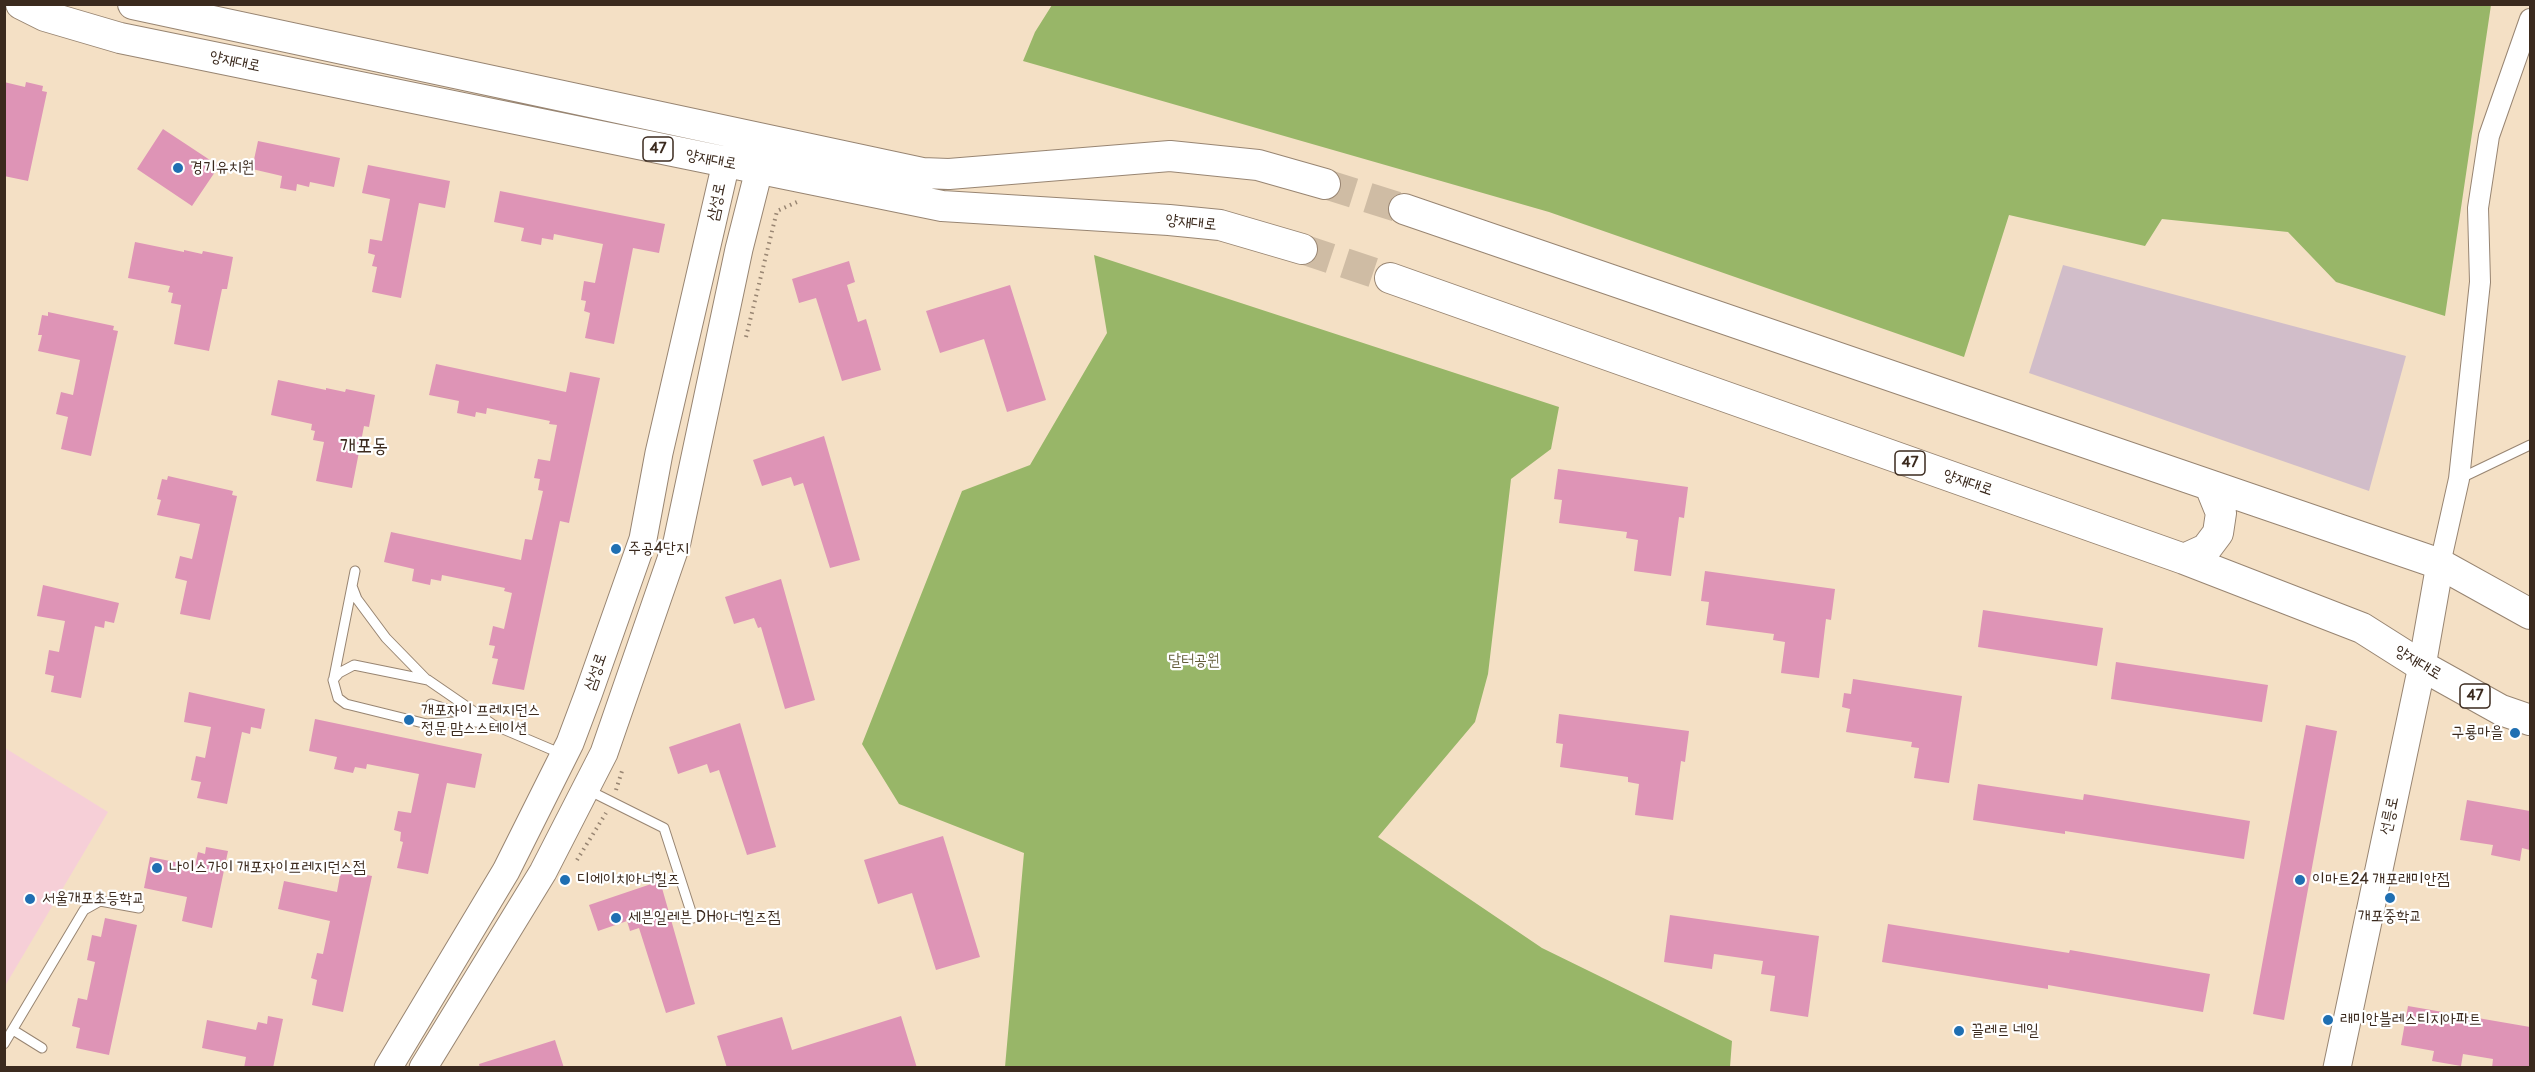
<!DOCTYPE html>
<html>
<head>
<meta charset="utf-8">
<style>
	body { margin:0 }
	#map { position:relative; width:2535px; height:1072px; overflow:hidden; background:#f4e0c5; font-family:Pangolin,sans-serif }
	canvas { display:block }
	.frame { position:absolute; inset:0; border:6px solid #3b2a1e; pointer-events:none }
</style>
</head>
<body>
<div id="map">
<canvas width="2535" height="1072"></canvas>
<div class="frame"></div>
</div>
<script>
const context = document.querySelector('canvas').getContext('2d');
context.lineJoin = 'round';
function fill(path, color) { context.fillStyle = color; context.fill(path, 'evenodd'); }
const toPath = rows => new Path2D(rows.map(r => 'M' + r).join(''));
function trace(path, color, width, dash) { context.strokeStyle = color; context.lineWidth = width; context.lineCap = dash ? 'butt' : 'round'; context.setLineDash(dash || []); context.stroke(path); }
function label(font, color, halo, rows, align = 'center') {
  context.font = font + ' Pangolin,"Poor Story",sans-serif'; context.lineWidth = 4.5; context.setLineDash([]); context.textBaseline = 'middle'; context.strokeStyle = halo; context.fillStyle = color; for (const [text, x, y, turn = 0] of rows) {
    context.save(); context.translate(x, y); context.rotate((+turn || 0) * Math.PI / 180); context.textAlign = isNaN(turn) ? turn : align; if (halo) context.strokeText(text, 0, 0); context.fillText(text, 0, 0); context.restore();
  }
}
fill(toPath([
	[5,748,108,812,5,986]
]), '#f6cfd7');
fill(toPath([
	[2063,265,2406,356,2369,491,2029,373]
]), '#d1bdc9');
fill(toPath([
	[1052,5,1052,4,2491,5,2445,316,2336,282,2288,232,2162,219,2145,246,2009,215,1964,357,1549,212,1023,61,1035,32],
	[1094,255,1559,407,1551,449,1511,479,1488,674,1475,722,1378,837,1542,948,1732,1041,1730,1067,1005,1067,1024,853,899,804,862,744,962,491,1030,465,1107,333]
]), '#98b668');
fill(toPath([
	[4,82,25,87,26,82,43,86,42,91,47,92,28,181,4,176],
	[163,129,219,166,192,206,137,169],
	[258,141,340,158,334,187,310,182,309,187,297,184,296,191,280,188,282,176,252,169],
	[368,165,450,181,445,208,419,203,401,298,372,292,377,267,372,266,375,255,368,253,370,239,382,241,390,199,362,193],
	[500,191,665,224,659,253,633,248,614,344,585,338,590,313,584,311,586,301,581,300,584,281,595,283,603,244,554,234,553,240,542,238,541,245,521,241,524,228,494,222],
	[135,242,184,252,184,250,202,254,203,251,233,257,227,289,222,289,209,351,174,344,181,305,171,303,173,293,168,292,170,286,128,278],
	[849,261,855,282,847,285,858,322,866,319,881,370,842,381,816,298,799,303,792,279],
	[1010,285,1046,400,1007,412,984,339,940,353,926,311],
	[48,312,114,326,113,330,118,331,91,456,61,449,68,417,56,414,61,392,73,395,80,360,38,351,42,335,38,335,42,315,48,316],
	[436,364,566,392,570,372,600,378,569,523,560,521,524,690,492,684,498,659,492,658,495,646,489,645,493,626,504,629,512,593,504,591,505,588,442,575,441,581,431,579,430,585,412,581,414,569,384,562,391,532,521,560,525,539,532,540,543,491,538,490,540,479,534,478,538,459,550,461,557,425,549,424,550,421,487,408,486,414,476,412,475,417,457,413,459,401,429,395],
	[278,380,326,390,326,388,345,392,346,389,375,395,369,427,364,426,352,488,316,481,324,442,313,440,315,431,311,430,312,424,271,415],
	[824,436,860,560,830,568,803,483,794,486,791,477,762,486,753,460],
	[1558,469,1688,487,1684,518,1679,517,1671,576,1634,571,1638,540,1626,538,1627,532,1559,523,1562,500,1554,499],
	[168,476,233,491,232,495,237,496,210,620,180,614,187,581,175,578,180,556,192,559,200,524,157,515,161,500,157,499,162,479,167,480],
	[1705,571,1835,589,1831,620,1826,619,1819,678,1781,673,1785,642,1773,640,1774,634,1706,625,1709,602,1701,601],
	[781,579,815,700,785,709,761,627,758,628,754,618,734,624,725,597],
	[43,585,119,603,114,623,105,621,104,628,95,626,81,698,51,692,54,676,45,674,49,650,59,652,65,621,37,616],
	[1983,610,2103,628,2097,666,1978,647],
	[2116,662,2268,685,2262,722,2111,699],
	[1853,679,1962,696,1949,783,1914,778,1919,748,1911,747,1912,742,1846,732,1850,709,1842,707,1844,693,1851,694],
	[189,692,265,709,261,729,251,727,250,734,242,732,227,804,197,798,201,782,191,780,196,756,205,758,211,727,184,722],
	[1559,714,1689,731,1685,762,1681,761,1673,820,1635,815,1639,784,1628,782,1628,777,1560,767,1563,744,1556,743],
	[315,719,482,754,475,788,447,783,428,874,397,868,403,842,400,841,401,832,394,830,398,811,411,813,419,774,367,764,366,769,355,767,353,773,334,769,337,757,309,751],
	[740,723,776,847,747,855,719,770,710,773,707,764,678,774,669,747],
	[2306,725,2337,731,2284,1020,2253,1014],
	[1978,784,2083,800,2084,794,2250,821,2244,859,2065,831,2065,834,1973,820],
	[2467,800,2530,811,2530,850,2522,848,2520,861,2491,855,2493,845,2460,840],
	[943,836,980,957,936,970,912,893,878,904,864,860],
	[206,847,228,851,212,928,182,921,187,897,144,888,150,857,195,866,198,852,205,854],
	[341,870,372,876,343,1012,312,1005,317,980,311,978,317,953,323,954,330,921,278,909,284,881,337,892],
	[660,881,695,1004,666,1013,639,928,630,931,627,921,598,931,589,905],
	[1670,915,1819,936,1808,1017,1770,1011,1775,976,1761,974,1763,961,1714,954,1712,969,1664,962],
	[105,918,137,925,109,1055,76,1048,80,1028,72,1026,78,998,87,1000,95,962,87,960,92,935,101,937],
	[1888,924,2069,953,2070,950,2210,974,2203,1012,2048,985,2048,989,1882,962],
	[2408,1006,2530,1027,2530,1068,2492,1068,2493,1059,2463,1054,2461,1066,2432,1061,2434,1051,2401,1045],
	[268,1016,283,1019,273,1068,244,1068,246,1057,202,1048,207,1020,256,1030,258,1022,267,1024],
	[901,1016,917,1068,727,1068,717,1036,782,1017,792,1050],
	[555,1040,564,1068,480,1068,479,1064]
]), '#de94b6');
trace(toPath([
	[1325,184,1404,209],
	[1302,249,1390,278]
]), '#cfbca4', 30, [30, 15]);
const lane = toPath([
	[2459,479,2530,445],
	[352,586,357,599,386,638,426,679],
	[354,665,428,680,492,724,467,721,427,724,346,704,338,698,333,680,339,673,354,665],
	[334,677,355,571],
	[431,704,476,719],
	[489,723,562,754],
	[588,790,664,828,693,918],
	[13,1030,42,1048],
	[4,1044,84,910,100,901,139,908]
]);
const street = toPath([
	[2440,564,2459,479,2480,282,2478,208,2489,136,2530,19]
]);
const secondary = toPath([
	[388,1068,506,871,570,743,588,695,643,539,659,453,726,163,741,146],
	[423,1068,543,872,604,753,677,542,739,249,759,170,753,149],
	[2337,1068,2422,666,2440,564]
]);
const primary = toPath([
	[21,4,45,16,120,38,942,206,1169,220,1220,225,1302,249],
	[133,4,922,173,949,174,1170,156,1258,165,1325,184],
	[1404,209,2440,564,2530,614],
	[1390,278,2184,559,2362,628,2422,666,2501,710,2530,720],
	[2184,559,2206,549,2218,533,2221,513,2210,486]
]);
trace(lane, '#988572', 11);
trace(street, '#988572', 22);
trace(secondary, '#988572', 29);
trace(primary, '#988572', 32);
trace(toPath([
	[746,337,777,211,797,202],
	[616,790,622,771],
	[577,860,606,813]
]), '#988572', 4, [1.5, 4.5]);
trace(lane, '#fff', 9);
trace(street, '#fff', 20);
trace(secondary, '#fff', 27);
trace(primary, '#fff', 30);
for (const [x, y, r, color] of [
	[178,168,6,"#1f6fb2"],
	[616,549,6,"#1f6fb2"],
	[409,720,6,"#1f6fb2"],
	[2515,733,6,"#1f6fb2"],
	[157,868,6,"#1f6fb2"],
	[565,880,6,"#1f6fb2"],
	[2300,880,6,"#1f6fb2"],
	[2390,898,6,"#1f6fb2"],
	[30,899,6,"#1f6fb2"],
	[616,918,6,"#1f6fb2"],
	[2328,1020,6,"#1f6fb2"],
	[1959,1031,6,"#1f6fb2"]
]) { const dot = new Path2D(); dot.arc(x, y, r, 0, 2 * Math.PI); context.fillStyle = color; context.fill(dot); trace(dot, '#fff', 2); }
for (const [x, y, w] of [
	[658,149,30],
	[1910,463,30],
	[2475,696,30]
]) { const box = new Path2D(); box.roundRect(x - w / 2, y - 12, w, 24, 4.5); context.fillStyle = '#fff'; context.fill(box); trace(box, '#3b2a1e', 1.5); }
label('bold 15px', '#3b2a1e', null, [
	["47",658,149],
	["47",1910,463],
	["47",2475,696]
]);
label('16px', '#3b2a1e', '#fff', [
	["양재대로",235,62,12],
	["양재대로",711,160,11],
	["삼성로",717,202,-78],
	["양재대로",1191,223,6],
	["양재대로",1968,483,19],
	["양재대로",2418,663,31],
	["삼성로",596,672,-71],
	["선릉로",2390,816,-78]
]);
label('16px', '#3b2a1e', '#fff', [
	["경기유치원",190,168],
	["주공4단지",628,549],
	["개포자이 프레지던스",421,711],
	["정문 맘스스테이션",421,729],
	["구룡마을",2503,733,"right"],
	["나이스가이 개포자이프레지던스점",169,868],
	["디에이치아너힐즈",577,880],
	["이마트24 개포래미안점",2312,880],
	["서울개포초등학교",42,899],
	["개포중학교",2390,917,"center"],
	["세븐일레븐 DH아너힐즈점",628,918],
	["래미안블레스티지아파트",2340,1020],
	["끌레르 네일",1971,1031]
], 'left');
label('16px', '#635d39', '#fff', [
	["달터공원",1194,661]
]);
label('20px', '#3b2a1e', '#fff', [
	["개포동",364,447]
]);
</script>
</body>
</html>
